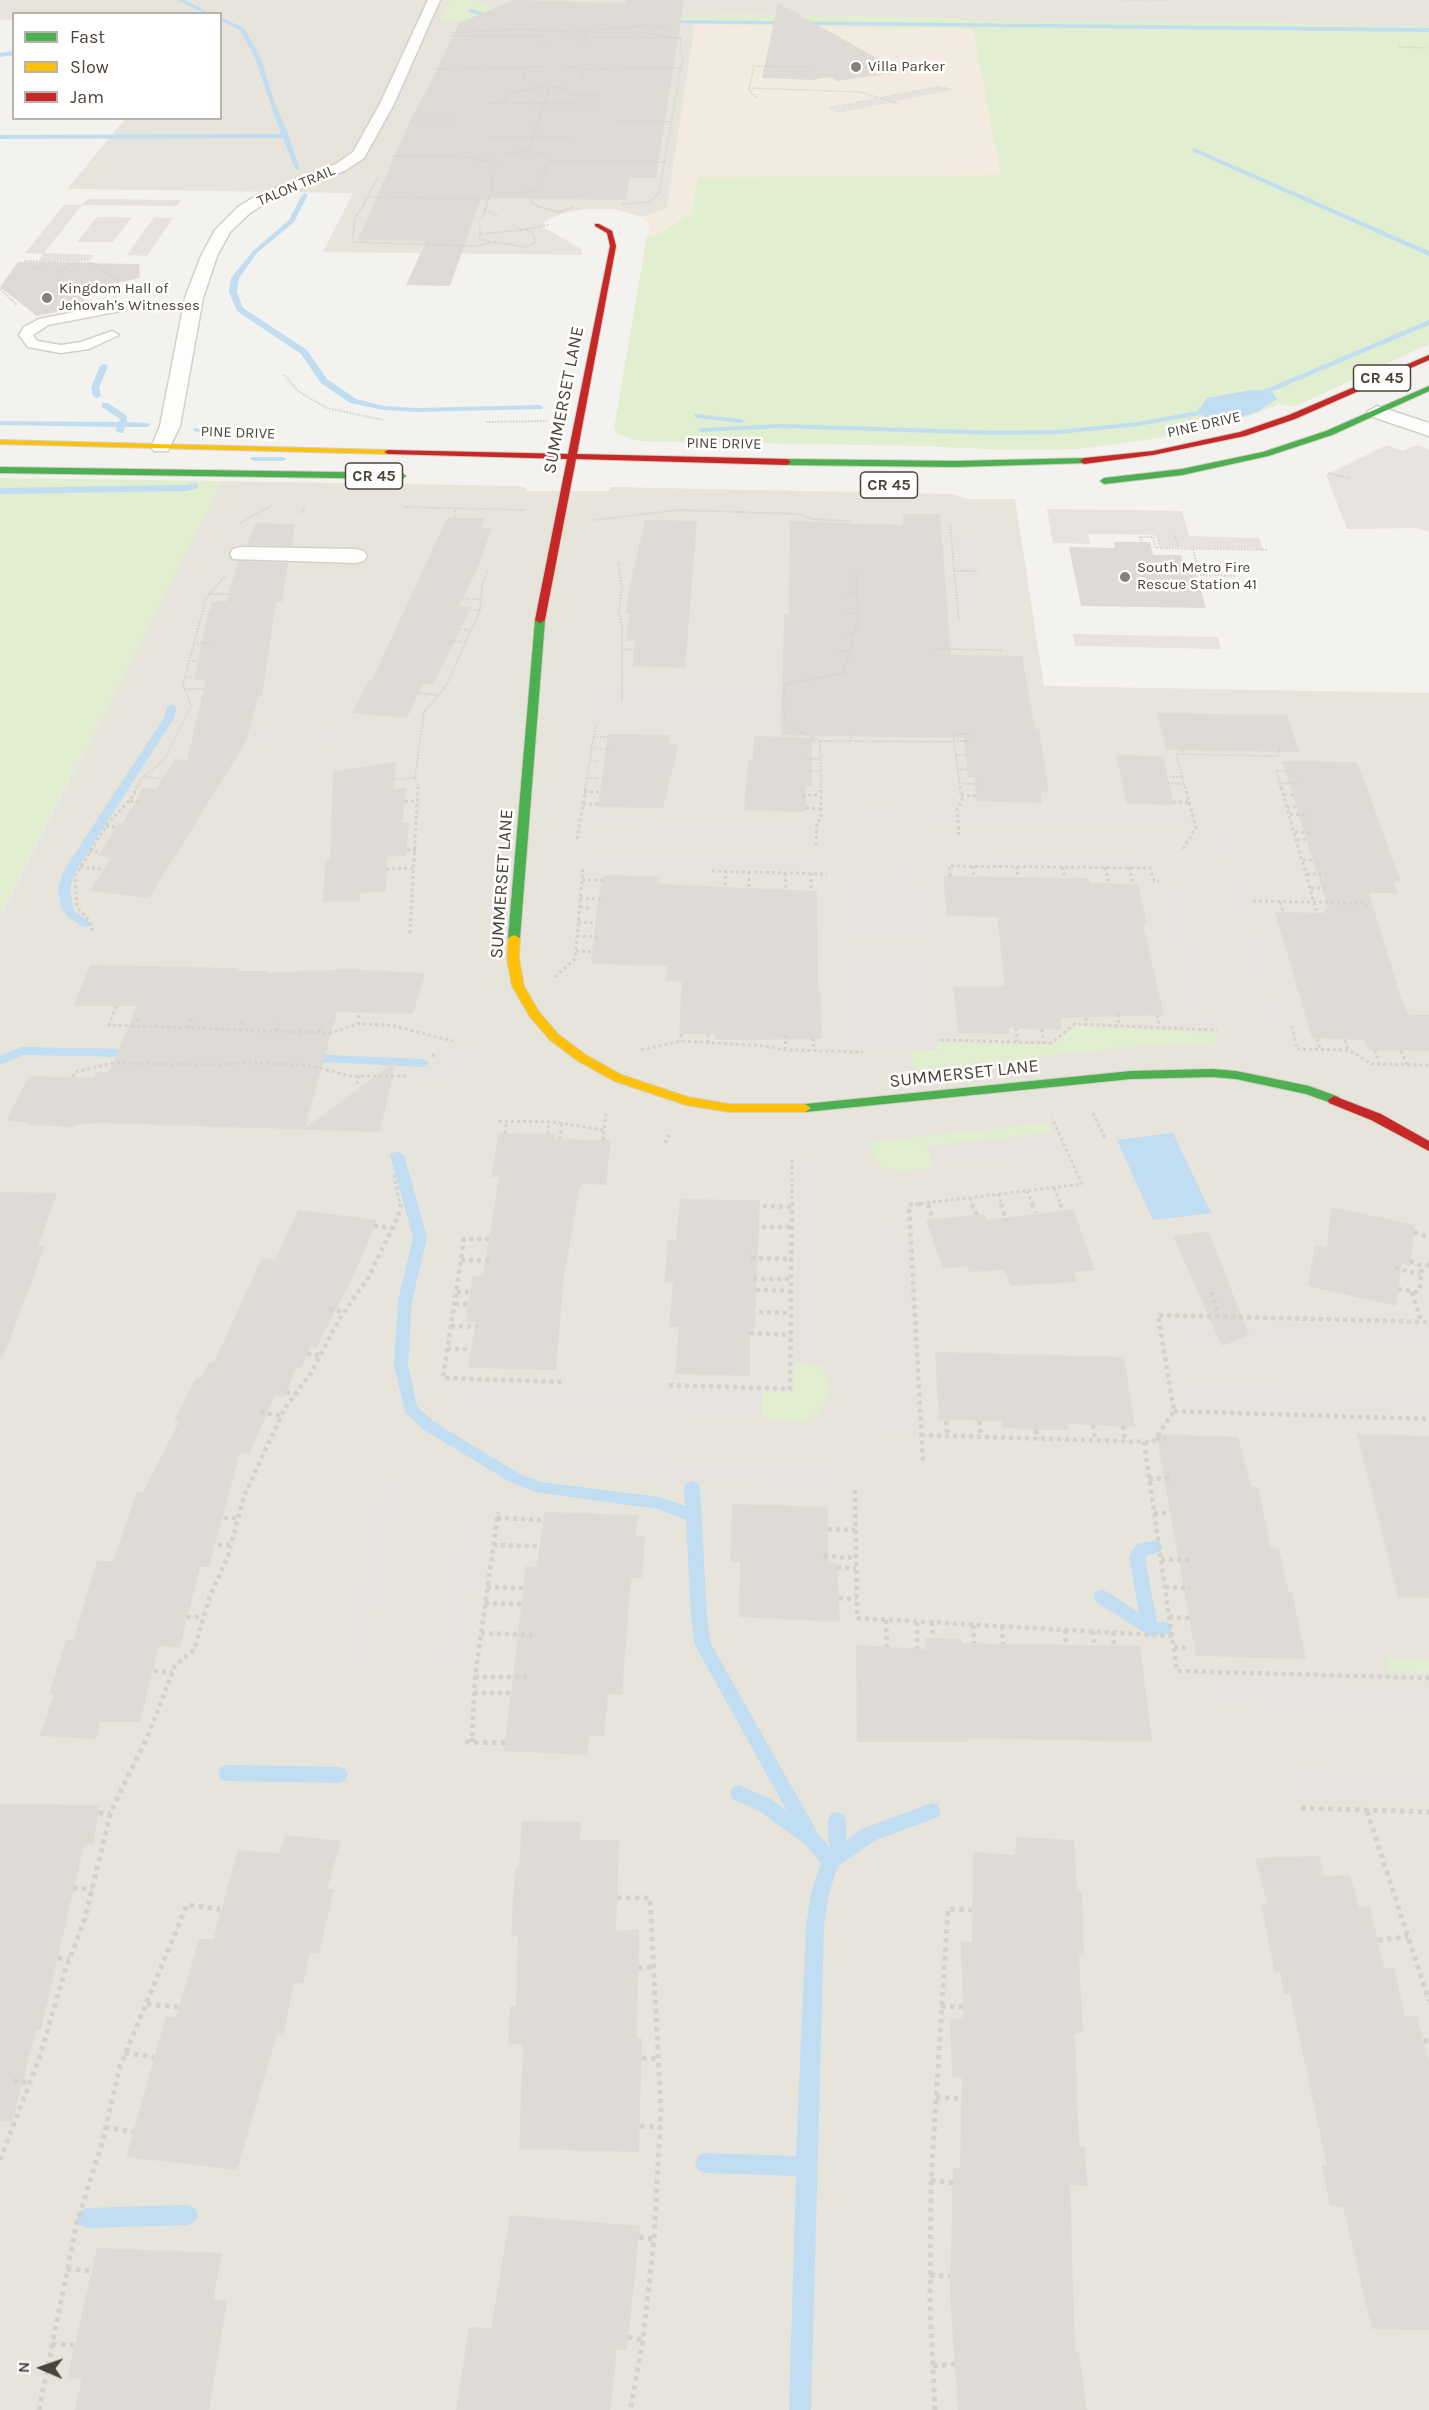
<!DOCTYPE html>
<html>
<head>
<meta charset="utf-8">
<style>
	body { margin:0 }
	#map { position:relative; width:1429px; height:2410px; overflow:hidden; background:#f4f2ee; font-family:Karla,sans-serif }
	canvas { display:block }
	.legend { position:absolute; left:12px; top:12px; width:210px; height:108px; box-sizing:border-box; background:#fff; border:2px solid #b7b4b0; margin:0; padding:8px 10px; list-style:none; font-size:18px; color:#4b4439 }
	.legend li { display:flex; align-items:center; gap:12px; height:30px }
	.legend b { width:30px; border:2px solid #b7b4b0 }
	.north { position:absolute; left:12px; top:2338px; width:60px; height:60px; -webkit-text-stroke:4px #fff; paint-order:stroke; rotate:272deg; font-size:16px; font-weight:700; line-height:24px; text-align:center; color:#4b4439 }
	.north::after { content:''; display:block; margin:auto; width:21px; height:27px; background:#4b4439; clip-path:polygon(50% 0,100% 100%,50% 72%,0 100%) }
</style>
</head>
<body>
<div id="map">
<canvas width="1429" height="2410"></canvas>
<ul class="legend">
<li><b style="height:8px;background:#4caf50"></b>Fast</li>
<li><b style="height:8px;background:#ffc107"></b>Slow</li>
<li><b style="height:8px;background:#c62828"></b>Jam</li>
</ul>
<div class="north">N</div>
</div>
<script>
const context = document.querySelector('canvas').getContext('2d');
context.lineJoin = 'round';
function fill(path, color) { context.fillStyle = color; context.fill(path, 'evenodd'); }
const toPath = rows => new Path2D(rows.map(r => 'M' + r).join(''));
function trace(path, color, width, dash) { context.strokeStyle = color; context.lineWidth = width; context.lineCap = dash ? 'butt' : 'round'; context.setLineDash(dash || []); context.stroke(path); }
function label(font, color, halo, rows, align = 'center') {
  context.font = font + ' Karla,sans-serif'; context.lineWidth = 5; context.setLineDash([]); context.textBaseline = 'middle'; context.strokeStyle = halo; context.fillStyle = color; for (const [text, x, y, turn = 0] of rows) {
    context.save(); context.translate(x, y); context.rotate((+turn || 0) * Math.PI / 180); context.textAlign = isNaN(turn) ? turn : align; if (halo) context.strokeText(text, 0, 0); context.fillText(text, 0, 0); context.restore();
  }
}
fill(toPath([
	[0,0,451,0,442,20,695,24,667,209,642,217,614,209,585,209,563,213,545,221,543,227,578,247,582,250,582,255,323,252,353,193,67,189,125,119,220,118,220,14,14,14,13,20,0,20],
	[474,0,1429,0,1429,27,1323,26,1262,22,985,22,920,17,694,15,685,19,554,19,501,13],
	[222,481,515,486,527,488,525,491,608,491,611,487,952,494,967,499,1015,499,1044,686,1429,693,1429,2410,0,2410,0,916]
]), '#e7e4dc');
fill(toPath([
	[695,24,973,29,1002,175,700,177,691,214,654,236,647,236,650,224,642,217,667,209]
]), '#f3ebdf');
fill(toPath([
	[451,0,474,0,501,13,554,19,685,19,693,15,920,17,985,22,1262,22,1323,26,1429,27,1429,344,1294,407,1280,404,1238,420,1175,436,1076,449,1008,450,920,446,639,441,628,438,618,434,614,428,647,236,654,236,691,214,699,177,1001,175,973,29,441,20],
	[0,478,222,481,0,915],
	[1077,1026,1216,1033,1216,1047,1178,1045,1128,1047,916,1070,911,1054,920,1049,937,1050,936,1042,1052,1045],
	[1048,1123,1052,1133,927,1146,934,1168,899,1171,886,1168,876,1161,869,1142],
	[795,1363,820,1365,826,1373,828,1392,820,1411,805,1422,783,1421,761,1417,762,1391,793,1392],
	[1387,1659,1429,1660,1429,1673,1390,1671]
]), '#e1eecf');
fill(toPath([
	[945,86,953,90,839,113,831,109],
	[87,199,181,200,177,206,82,205,44,253,94,255,89,261,39,261,43,254,25,253,64,205,82,205],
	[97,217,132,217,113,242,77,242],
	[154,217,173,218,147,256,127,255],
	[1387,445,1403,451,1417,445,1429,450,1429,532,1416,528,1347,529,1326,475],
	[1047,509,1182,511,1189,536,1259,538,1263,549,1159,547,1156,536,1152,535,1088,534,1090,544,1053,543],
	[953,516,972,517,983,613,962,613],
	[1073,634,1218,637,1221,649,1075,646],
	[932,636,1021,637,1023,648,933,647],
	[592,681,786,684,787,725,586,722],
	[256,724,280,725,272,745,248,744],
	[320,724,345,725,338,746,312,746],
	[865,808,1193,816,1196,828,865,822],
	[593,816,808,821,808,834,591,830],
	[1212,831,1234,831,1285,1028,1261,1026],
	[937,849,1140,851,1142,866,938,862],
	[584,852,829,857,828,870,583,865],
	[902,864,925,864,928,938,840,936,838,879,866,880],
	[1157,883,1184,883,1217,1026,1187,1025],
	[840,956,931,957,937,1050,842,1047],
	[467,1036,487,1051,434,1091,409,1081],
	[1052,1133,1061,1154,934,1168,926,1146],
	[798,1156,827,1158,827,1366,795,1363],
	[877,1222,908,1222,918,1435,881,1433],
	[1165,1320,1429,1325,1429,1350,1169,1343],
	[1176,1382,1429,1389,1429,1413,1180,1407],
	[467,1384,762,1391,761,1417,463,1410],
	[542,1453,840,1462,840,1490,539,1478],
	[373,1475,407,1476,371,1665,336,1664],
	[455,1513,489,1514,467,1669,430,1667],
	[1204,1677,1429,1683,1429,1717,1210,1709],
	[1287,1768,1429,1771,1429,1807,1294,1804]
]), '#e6e3df');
fill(toPath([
	[1251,390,1271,391,1277,399,1259,411,1238,418,1210,420,1197,412,1207,398],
	[1173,1133,1211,1213,1153,1220,1117,1140]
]), '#c0ddf1');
fill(toPath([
	[178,0,185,0,212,14,205,14,178,0],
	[470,9,499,17,500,18,497,20,468,12,470,9],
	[220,17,244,28,261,58,274,101,289,136,300,170,295,169,283,138,0,139,0,135,281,134,255,58,240,30,220,20,220,17],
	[663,20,1429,28,1429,32,661,23,663,20],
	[14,51,14,55,0,57,0,53,14,51],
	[1194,148,1429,251,1429,256,1192,151,1194,148],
	[305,193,308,195,294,222,257,253,239,278,237,292,243,308,307,350,327,379,356,399,384,406,416,408,539,405,543,407,542,409,416,412,384,410,350,403,321,383,301,354,237,311,229,292,231,278,253,251,289,220,302,195,305,193],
	[1429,320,1429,325,1252,400,1245,398,1429,320],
	[104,364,108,366,99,388,101,396,97,398,93,396,91,388,100,366,104,364],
	[102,403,108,403,127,416,127,422,147,423,151,425,147,427,125,427,123,433,120,433,116,431,117,427,0,425,0,421,119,422,120,419,102,407,102,403],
	[1214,408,1217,408,1217,412,1138,426,1059,434,1000,435,782,428,702,432,698,430,702,428,782,424,1000,431,1059,430,1138,422,1214,408],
	[695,414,741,419,745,421,741,423,698,418,694,416,695,414],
	[194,428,210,431,214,433,210,435,197,432,193,430,194,428],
	[251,457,283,457,287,459,283,461,254,461,250,459,251,457],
	[195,483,198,484,198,488,187,491,0,494,0,488,187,485,195,483],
	[172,704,177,707,174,718,78,867,72,881,70,889,73,907,76,913,92,924,86,927,82,926,68,917,61,907,58,889,60,881,66,867,164,718,167,707,172,704],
	[21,1047,133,1049,139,1053,133,1057,23,1055,0,1065,0,1056,21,1047],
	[306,1054,423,1059,429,1063,423,1067,302,1061,300,1058,306,1054],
	[397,1151,404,1155,427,1237,412,1301,408,1365,417,1406,434,1422,520,1474,541,1482,659,1497,685,1506,684,1487,687,1483,692,1481,697,1483,700,1487,707,1618,711,1644,819,1835,831,1848,828,1841,828,1820,831,1814,837,1812,843,1814,846,1820,846,1840,864,1828,932,1803,938,1805,941,1811,938,1817,876,1840,838,1866,829,1893,824,1926,811,2410,789,2410,796,2176,705,2173,698,2170,695,2163,698,2156,705,2153,796,2156,806,1926,811,1893,821,1863,805,1844,759,1811,733,1799,730,1793,733,1787,739,1785,771,1799,787,1811,695,1645,691,1618,686,1520,658,1509,535,1492,510,1482,424,1430,405,1412,394,1365,398,1301,413,1237,390,1155,397,1151],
	[1154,1541,1160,1542,1162,1547,1160,1552,1148,1555,1145,1558,1157,1622,1170,1623,1172,1628,1170,1633,1150,1636,1096,1602,1094,1597,1096,1592,1102,1590,1108,1592,1139,1613,1129,1556,1137,1544,1154,1541],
	[227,1765,339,1767,345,1769,348,1775,345,1781,339,1783,227,1781,221,1779,218,1773,221,1767,227,1765],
	[188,2205,195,2208,198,2215,195,2222,188,2225,87,2228,80,2225,77,2218,80,2211,87,2208,188,2205]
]), '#c0ddf1');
fill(toPath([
	[514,0,625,3,626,0,684,0,656,178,630,178,625,200,481,198,450,286,406,285,426,241,358,240,413,114,428,88,459,23],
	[778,3,902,72,837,81,830,77,812,80,762,78],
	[18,262,139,264,140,278,75,292,90,305,37,316,0,287],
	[903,514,940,514,951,655,1022,656,1035,729,1039,728,1049,793,1041,792,1042,803,977,801,974,777,968,777,964,738,781,735,784,614,789,614,790,521,903,525],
	[447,518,484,518,481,528,492,528,475,574,459,606,472,607,433,685,423,684,407,718,352,713,369,680,372,680],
	[645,520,697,521,685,668,633,666,635,641,625,641,630,614,626,613,628,594],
	[256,523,295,524,292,546,246,545],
	[1114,542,1150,542,1153,555,1181,555,1186,573,1196,573,1206,608,1081,606,1069,547,1115,548],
	[238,561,288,563,282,602,276,602,262,696,258,696,246,742,149,898,90,891,111,857,98,856,119,823,123,823,143,788,156,789,175,759,187,760,206,680,194,680,205,626,212,602,227,601],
	[1157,713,1287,715,1299,752,1166,750],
	[608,734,670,735,669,744,679,744,663,808,598,807],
	[754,736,812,738,812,786,806,786,806,812,744,810,748,760,753,760],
	[1116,755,1163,756,1174,805,1127,804],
	[1282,761,1356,762,1362,774,1401,882,1394,882,1398,893,1369,893,1402,1001,1409,1015,1429,1015,1429,1051,1368,1050,1364,1040,1312,1038,1275,912,1325,913,1324,909,1328,909],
	[396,762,394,789,407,788,402,823,409,823,406,856,387,857,386,891,360,893,360,901,322,902,326,859,330,859,333,771],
	[603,875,660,876,659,884,817,891,818,991,821,991,822,1039,714,1040,715,1034,679,1034,682,982,666,981,667,966,591,964,597,904],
	[943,876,1089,878,1090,883,1138,884,1147,924,1143,924,1164,1015,1061,1018,1061,1030,1009,1028,1009,1034,958,1033,953,986,1005,987,997,917,947,916],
	[90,965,237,968,236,971,267,971,266,973,348,969,425,973,413,1014,337,1012,305,1128,396,1061,380,1132,101,1123,78,1124,76,1127,28,1125,30,1122,6,1121,29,1076,94,1078,96,1072,109,1072,137,1006,73,1006],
	[499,1133,555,1134,554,1139,611,1140,606,1185,582,1184,581,1189,579,1189,563,1284,556,1370,468,1368,476,1322,465,1321,473,1276,483,1276,499,1177,491,1177],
	[0,1192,57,1193,38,1246,45,1246,3,1357,0,1357],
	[680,1199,760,1200,755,1329,750,1329,750,1376,675,1374,679,1327,669,1327,673,1283,665,1283,667,1239,676,1240],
	[1331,1207,1415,1225,1410,1266,1402,1264,1396,1306,1308,1286,1315,1245,1327,1248],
	[1073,1209,1095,1270,1074,1272,1077,1282,1011,1286,1004,1270,970,1272,967,1266,943,1269,926,1220,985,1214,987,1220],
	[298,1210,377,1220,353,1277,316,1348,310,1347,301,1368,296,1368,284,1397,275,1396,249,1454,240,1453,209,1567,200,1567,180,1647,159,1646,140,1722,100,1722,96,1739,40,1736,54,1694,49,1695,66,1639,73,1640,97,1561,113,1561,137,1492,143,1492,179,1422,174,1421,196,1377,201,1378,209,1362,214,1362,262,1258,275,1260],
	[1208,1231,1249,1335,1222,1346,1173,1236],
	[935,1352,1124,1357,1135,1427,1068,1424,1069,1430,1036,1430,1003,1428,1002,1421,939,1420],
	[1156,1434,1238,1437,1251,1486,1258,1487,1271,1548,1279,1549,1289,1592,1292,1592,1306,1659,1196,1656],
	[1357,1434,1429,1436,1429,1598,1398,1597],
	[732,1504,828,1507,828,1563,837,1563,840,1622,739,1617,740,1562,730,1562],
	[545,1512,638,1515,636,1536,645,1536,642,1578,631,1578,622,1695,608,1694,604,1737,589,1736,588,1755,504,1751,526,1566,536,1567],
	[925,1638,962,1639,962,1643,1140,1646,1152,1742,967,1738,968,1742,857,1742,856,1645,926,1649],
	[0,1804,100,1805,93,1844,84,1845,41,2029,36,2031,12,2122,0,2121],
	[522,1821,581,1822,580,1840,619,1840,616,1931,639,1929,637,2038,642,2038,639,2152,519,2149,523,2044,508,2045,510,2006,516,2006,518,1936,511,1937,515,1869,519,1869],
	[285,1835,341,1841,327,1889,334,1889,319,1954,310,1953,303,1983,294,1983,283,2036,277,2035,237,2170,126,2157,166,2016,176,2018,199,1939,213,1939,238,1850,279,1853],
	[1016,1837,1074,1840,1077,1890,1082,1892,1084,1956,1079,1956,1083,2033,1075,2033,1079,2147,1085,2147,1087,2186,1070,2185,1075,2351,1079,2352,1087,2410,958,2410,950,2293,953,2168,960,2168,962,2078,952,2077,950,2018,963,2019,961,1941,972,1942,973,1852,1015,1855],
	[1320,1856,1324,1876,1350,1875,1359,1907,1370,1906,1384,1968,1394,1968,1405,2016,1417,2016,1429,2061,1429,2330,1372,2329,1343,2207,1330,2206,1322,2165,1327,2166,1290,1994,1284,1994,1280,1972,1275,1973,1261,1904,1267,1904,1255,1858],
	[510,2215,640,2226,627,2350,617,2350,610,2410,456,2410,469,2327,491,2328],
	[97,2248,222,2253,213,2300,227,2301,209,2410,75,2410,82,2378,67,2379]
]), '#dedbd6');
const lane = toPath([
	[115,304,120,305,120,311,48,325,33,335,37,341,61,345,81,342,112,331,119,335,89,349,61,353,33,348,28,347,19,335,24,327,39,319,115,304]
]);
const street = toPath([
	[428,0,440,0,394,104,364,158,346,170,266,203,250,213,230,232,217,256,203,298,180,426,168,451,154,451,151,447,160,426,185,298,201,256,215,230,238,207,254,197,336,164,353,152,380,104,428,0],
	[1377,406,1429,423,1429,436,1370,416,1367,412,1377,406],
	[241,547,356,549,364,551,367,556,364,561,356,563,233,559,230,554,233,549,241,547]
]);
const fast = toPath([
	[1429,386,1429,391,1332,435,1268,456,1182,475,1104,484,1100,481,1104,478,1182,469,1263,452,1326,431,1429,386],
	[1084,458,1087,459,1087,463,955,467,787,465,783,462,787,459,955,461,1084,458],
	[0,467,402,473,406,476,402,479,0,473,0,467],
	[540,617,545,620,520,938,514,941,508,938,535,620,540,617],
	[1212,1069,1236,1071,1309,1086,1339,1097,1340,1100,1334,1104,1306,1094,1236,1079,1212,1077,1131,1079,805,1112,799,1108,805,1104,1131,1071,1212,1069]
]);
const slow = toPath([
	[0,440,388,450,392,452,388,454,0,444,0,440],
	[514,935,520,938,519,959,524,986,539,1012,558,1034,586,1055,622,1075,688,1097,729,1104,805,1104,811,1108,805,1112,729,1112,686,1105,614,1081,578,1061,550,1040,530,1017,512,986,507,959,508,938,514,935]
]);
const jam = toPath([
	[595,224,599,224,612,231,616,246,577,454,787,459,791,462,787,465,576,459,545,620,540,623,535,620,567,459,388,454,384,452,388,450,568,454,610,246,607,233,595,226,595,224],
	[1429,355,1429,360,1295,419,1245,436,1153,455,1084,464,1080,461,1084,458,1153,451,1240,432,1289,415,1429,355],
	[1334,1096,1381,1114,1429,1141,1429,1151,1371,1120,1329,1103,1328,1100,1334,1096]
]);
trace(lane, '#d2d0cb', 3);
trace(street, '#d2d0cb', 3);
trace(fast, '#d3cfc5', 2);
trace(slow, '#d3cfc5', 2);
trace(jam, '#d3cfc5', 2);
trace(toPath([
	[1119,0,1171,0],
	[450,33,522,29,575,32,652,25,668,27,651,30,648,34,681,38],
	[449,36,542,36],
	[543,36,541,41,547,42],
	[586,37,681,38,680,52,683,56,659,193,648,203],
	[581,42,584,42,586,37,583,31],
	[1399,47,1429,48],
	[878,58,902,69],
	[565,67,582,67,583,77,578,79],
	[434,69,526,68],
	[582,69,680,68],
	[524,79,527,67,544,67],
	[531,84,559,87,565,85],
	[557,87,571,94,600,96],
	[749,88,860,92,900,104],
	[756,97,749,90,754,66,809,67],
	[488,103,598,104],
	[503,103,506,94,541,87],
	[830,108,942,86],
	[411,120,455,120],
	[618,121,671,122],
	[489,137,573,138],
	[529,150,549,87],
	[505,155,526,150,545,155],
	[392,156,470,157,486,161],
	[491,160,486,161,497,164,494,170],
	[543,177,547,163,562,161,665,162],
	[365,197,489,199],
	[364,203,378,177],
	[487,203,493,187,491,179],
	[533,203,523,192,535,190,537,186]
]), '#d3d2cc', 1.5, [1.5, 1.5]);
trace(toPath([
	[365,202,355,219,352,242,475,246,495,242,524,247,535,243,534,235,527,229],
	[531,202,539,207,560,212],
	[622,204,652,202],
	[485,210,497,216],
	[560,212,573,207],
	[482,218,488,202],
	[513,224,521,230,548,225],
	[480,226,480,239,490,242],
	[480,234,521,230],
	[24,261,93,263,119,281],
	[34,268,39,268,44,262],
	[62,275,60,272,76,262],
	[0,289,17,305],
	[284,375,298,391,327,408,383,420],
	[486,422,547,421],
	[1328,473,1350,478],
	[403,507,525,510],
	[301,515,305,505],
	[454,518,456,508],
	[593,520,680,510,799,514,812,519,851,521],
	[240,523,272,505],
	[950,523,959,622],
	[1175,536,1179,549],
	[1142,541,1140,537,1153,537,1156,548,1268,550],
	[1193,549,1200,575,1236,576],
	[618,562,622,588,619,612,622,625,622,701],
	[954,571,978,571],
	[210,594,229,594],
	[847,594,858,594],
	[463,598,482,600],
	[470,610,480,610],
	[847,613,859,614],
	[461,629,470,630],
	[846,633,855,633],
	[452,641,465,642],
	[194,644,210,643],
	[621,649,635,650],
	[934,649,1002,650],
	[837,651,851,651],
	[189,661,198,661],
	[185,677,194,677],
	[184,689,204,689],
	[418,693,438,695],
	[851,734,851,741],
	[594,737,608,737],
	[806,740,816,741],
	[820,741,787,725,782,704,786,684,844,673,859,616,856,574],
	[954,741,971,741],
	[954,742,953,734,970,734],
	[1181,745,1183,754],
	[591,748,610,749],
	[955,755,966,755],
	[806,759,820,759],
	[590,760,599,761],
	[957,769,968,770],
	[808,771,820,771],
	[144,777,163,779],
	[1173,777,1183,777],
	[587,778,598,778],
	[395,779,415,778],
	[959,783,978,784],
	[1168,783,1184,784],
	[1281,783,1298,783],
	[137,788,142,778,164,760,191,706,183,685,206,598,225,576],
	[419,788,415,778,424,712,446,686,480,610,482,585,488,570],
	[585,788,596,723],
	[821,788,820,741,954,742,960,788],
	[1185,788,1176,754,1278,756,1280,748],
	[1281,788,1276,771,1290,771]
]), '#d3d2cc', 2, [1.5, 1.5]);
trace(toPath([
	[1281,787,1317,913],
	[584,792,600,792],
	[802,795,820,795],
	[961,795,976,796],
	[1284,795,1293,795],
	[130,801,141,802],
	[405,801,419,801],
	[1173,802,1188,802],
	[583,804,598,804],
	[1287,807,1297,807],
	[806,808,820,809],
	[1290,814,1308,815],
	[106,826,116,827],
	[1295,832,1313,833],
	[959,835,957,809,962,801,960,787],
	[577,839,586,787],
	[1297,840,1306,840],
	[816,845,817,822,821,819,821,787],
	[1183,849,1196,828,1185,787],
	[407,850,416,850],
	[89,851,100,852],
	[1303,860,1312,860],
	[973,866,974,877],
	[1017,866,1018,879],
	[80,867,104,869],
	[1062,867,1065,878],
	[1105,867,1109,885],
	[1129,867,1133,883],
	[386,869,414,868],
	[712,871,827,874],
	[749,872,749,887],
	[785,873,786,891],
	[811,873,811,892],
	[1307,874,1327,874],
	[950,876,949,866,1150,868,1154,881,1159,881],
	[582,880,603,880],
	[725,885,726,871],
	[1311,888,1329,888],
	[580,898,600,899],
	[1253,901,1365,903,1368,909],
	[1280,902,1283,912],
	[580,907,592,908],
	[578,922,593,923],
	[92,931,90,922,77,907,75,876,108,823,131,799,137,787],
	[410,933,418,787],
	[577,936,598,937],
	[576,951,593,952],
	[555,977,575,959,583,868],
	[116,1006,109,1025,330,1033,358,1024,390,1025,453,1041],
	[1118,1014,1119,1026],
	[1157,1015,1160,1027],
	[1086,1018,1086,1025],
	[358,1024,359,1013],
	[1292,1026,1297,1049],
	[134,1027,139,1018],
	[188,1028,191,1019],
	[1016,1028,1017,1042],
	[1042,1029,1043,1043],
	[240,1030,244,1019],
	[277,1031,279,1024],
	[319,1032,322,1025],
	[681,1034,681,1041],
	[708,1034,708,1042],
	[813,1038,814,1051],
	[1317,1039,1320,1049],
	[941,1040,1051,1043,1075,1024,1217,1030],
	[1345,1040,1348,1050],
	[1297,1049,1348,1050,1372,1064,1429,1065],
	[641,1050,681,1041,765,1046,785,1050,863,1052],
	[785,1050,786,1034],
	[1375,1050,1379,1064],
	[1401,1051,1407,1064],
	[432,1055,436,1056],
	[73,1077,75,1072,114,1063,214,1065,247,1062,312,1066,350,1076,406,1076],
	[357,1084,359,1076],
	[1093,1113,1105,1138],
	[499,1121,553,1122,604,1130],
	[505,1133,506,1122],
	[548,1134,549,1122],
	[560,1139,562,1124],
	[603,1140,606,1114],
	[665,1143,670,1133],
	[394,1175,400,1205],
	[1054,1188,1061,1205],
	[1027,1191,1033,1205],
	[998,1194,1002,1205],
	[970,1198,973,1205],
	[792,1205,792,1157],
	[909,1205,1082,1184,1052,1118]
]), '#d3d2cc', 3, [3, 3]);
trace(toPath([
	[921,1204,909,1205,923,1463],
	[928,1204,933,1220],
	[972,1204,977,1215],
	[1001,1204,1007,1221],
	[1032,1204,1036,1213],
	[1060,1204,1063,1210],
	[763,1206,791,1207],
	[374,1226,392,1228],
	[762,1227,791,1227],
	[1414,1232,1429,1237],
	[489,1239,464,1239,443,1378,565,1382],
	[751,1258,792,1259],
	[461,1260,489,1261],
	[1410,1261,1425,1267],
	[1395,1268,1420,1274],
	[753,1279,791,1279],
	[1398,1289,1416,1292,1420,1289,1421,1271,1429,1264],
	[756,1290,791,1291],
	[457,1292,470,1292],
	[1211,1292,1219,1317],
	[1412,1292,1421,1321],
	[455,1304,468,1304],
	[329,1309,344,1312],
	[759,1312,791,1313],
	[451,1326,478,1327],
	[750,1333,791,1335],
	[447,1349,471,1349],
	[307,1354,321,1355],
	[669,1385,790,1389,792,1204],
	[286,1392,296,1394],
	[1174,1411,1429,1419],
	[260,1412,282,1416],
	[946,1421,948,1436],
	[979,1421,981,1437],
	[1093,1425,1095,1441],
	[1123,1426,1125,1442],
	[1036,1430,1038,1439],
	[921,1435,1153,1442,1174,1411,1158,1315,1429,1322],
	[1156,1438,1165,1439],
	[1144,1442,1177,1671,1429,1678],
	[1149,1479,1172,1478],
	[855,1490,857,1618,1172,1636],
	[1154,1513,1169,1513],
	[224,1518,238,1518],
	[497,1518,543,1520],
	[828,1529,855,1530],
	[218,1545,231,1545],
	[493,1545,540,1546],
	[824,1556,856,1558],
	[1161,1559,1191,1560],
	[837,1567,856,1569],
	[487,1587,523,1588],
	[1165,1587,1190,1588],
	[839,1598,857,1599],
	[485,1603,521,1604],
	[187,1617,203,1617],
	[1169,1617,1190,1618],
	[886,1620,887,1647],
	[917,1622,917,1649],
	[932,1622,933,1638],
	[973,1625,974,1643],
	[1002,1626,1003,1644],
	[1065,1630,1066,1643],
	[1093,1631,1094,1644],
	[1113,1632,1114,1645],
	[481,1633,533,1635],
	[1174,1647,1190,1648],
	[154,1671,172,1672],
	[475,1677,528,1677],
	[474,1693,511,1693],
	[148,1736,175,1665,194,1650,210,1596,228,1556,244,1496,285,1408,311,1373,340,1318,368,1278,398,1217,401,1204],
	[472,1736,475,1677,498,1512]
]), '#d3d2cc', 4.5, [4, 4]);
trace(toPath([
	[465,1742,505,1743],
	[472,1742,472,1734],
	[1301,1808,1429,1812],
	[1367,1811,1429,2001],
	[99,1813,110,1813],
	[73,1888,92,1889],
	[617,1898,650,1898,661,2110,654,2239,643,2340,630,2410],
	[1378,1940,1408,1937],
	[58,1958,70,1959],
	[638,1968,652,1967],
	[147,2004,179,2007],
	[941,2006,963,2007],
	[1424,2041,1429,2041],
	[125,2053,154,2057],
	[642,2058,660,2059],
	[13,2081,30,2083],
	[936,2097,961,2099],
	[640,2126,660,2127],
	[105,2127,133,2132],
	[0,2160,39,2059,64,1974,85,1918,111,1811,149,1734],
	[931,2180,953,2183],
	[639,2237,654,2239],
	[67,2269,93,2271],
	[930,2275,950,2276],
	[628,2337,643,2340],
	[52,2344,75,2345],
	[933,2366,955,2364],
	[39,2410,77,2222,102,2143,120,2066,187,1905,220,1909],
	[935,2410,930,2306,931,2180,948,1909,972,1910]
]), '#d3d2cc', 5, [4.5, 4.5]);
fill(lane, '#fdfdfc');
fill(street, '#fdfdfc');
fill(fast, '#4caf50');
fill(slow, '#ffc107');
fill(jam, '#c62828');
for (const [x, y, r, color] of [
	[856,67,6,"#868178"],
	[47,298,6,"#868178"],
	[1125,577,6,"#868178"]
]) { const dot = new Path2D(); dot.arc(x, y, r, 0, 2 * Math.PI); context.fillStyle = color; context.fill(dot); trace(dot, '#fff', 2); }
label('15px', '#4b4439', '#fff', [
	["Villa Parker",868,67],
	["Kingdom Hall of",59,289],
	["Jehovah's Witnesses",59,306],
	["South Metro Fire",1137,568],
	["Rescue Station 41",1137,585]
], 'left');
label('15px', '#4b4439', '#fff', [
	["TALON TRAIL",296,186,-23],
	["PINE DRIVE",1204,425,-13],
	["PINE DRIVE",238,433,2],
	["PINE DRIVE",724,444,1]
]);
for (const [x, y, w] of [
	[1382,378,57],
	[374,476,57],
	[889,485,57]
]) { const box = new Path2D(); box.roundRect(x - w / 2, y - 13, w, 26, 4.5); context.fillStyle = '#fff'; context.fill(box); trace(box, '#4b4439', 1.5); }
label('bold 16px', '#4b4439', null, [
	["CR 45",1382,378],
	["CR 45",374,476],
	["CR 45",889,485]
]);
label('18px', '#4b4439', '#fff', [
	["SUMMERSET LANE",564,400,-79],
	["SUMMERSET LANE",502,884,-86],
	["SUMMERSET LANE",964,1074,-6]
]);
</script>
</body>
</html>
